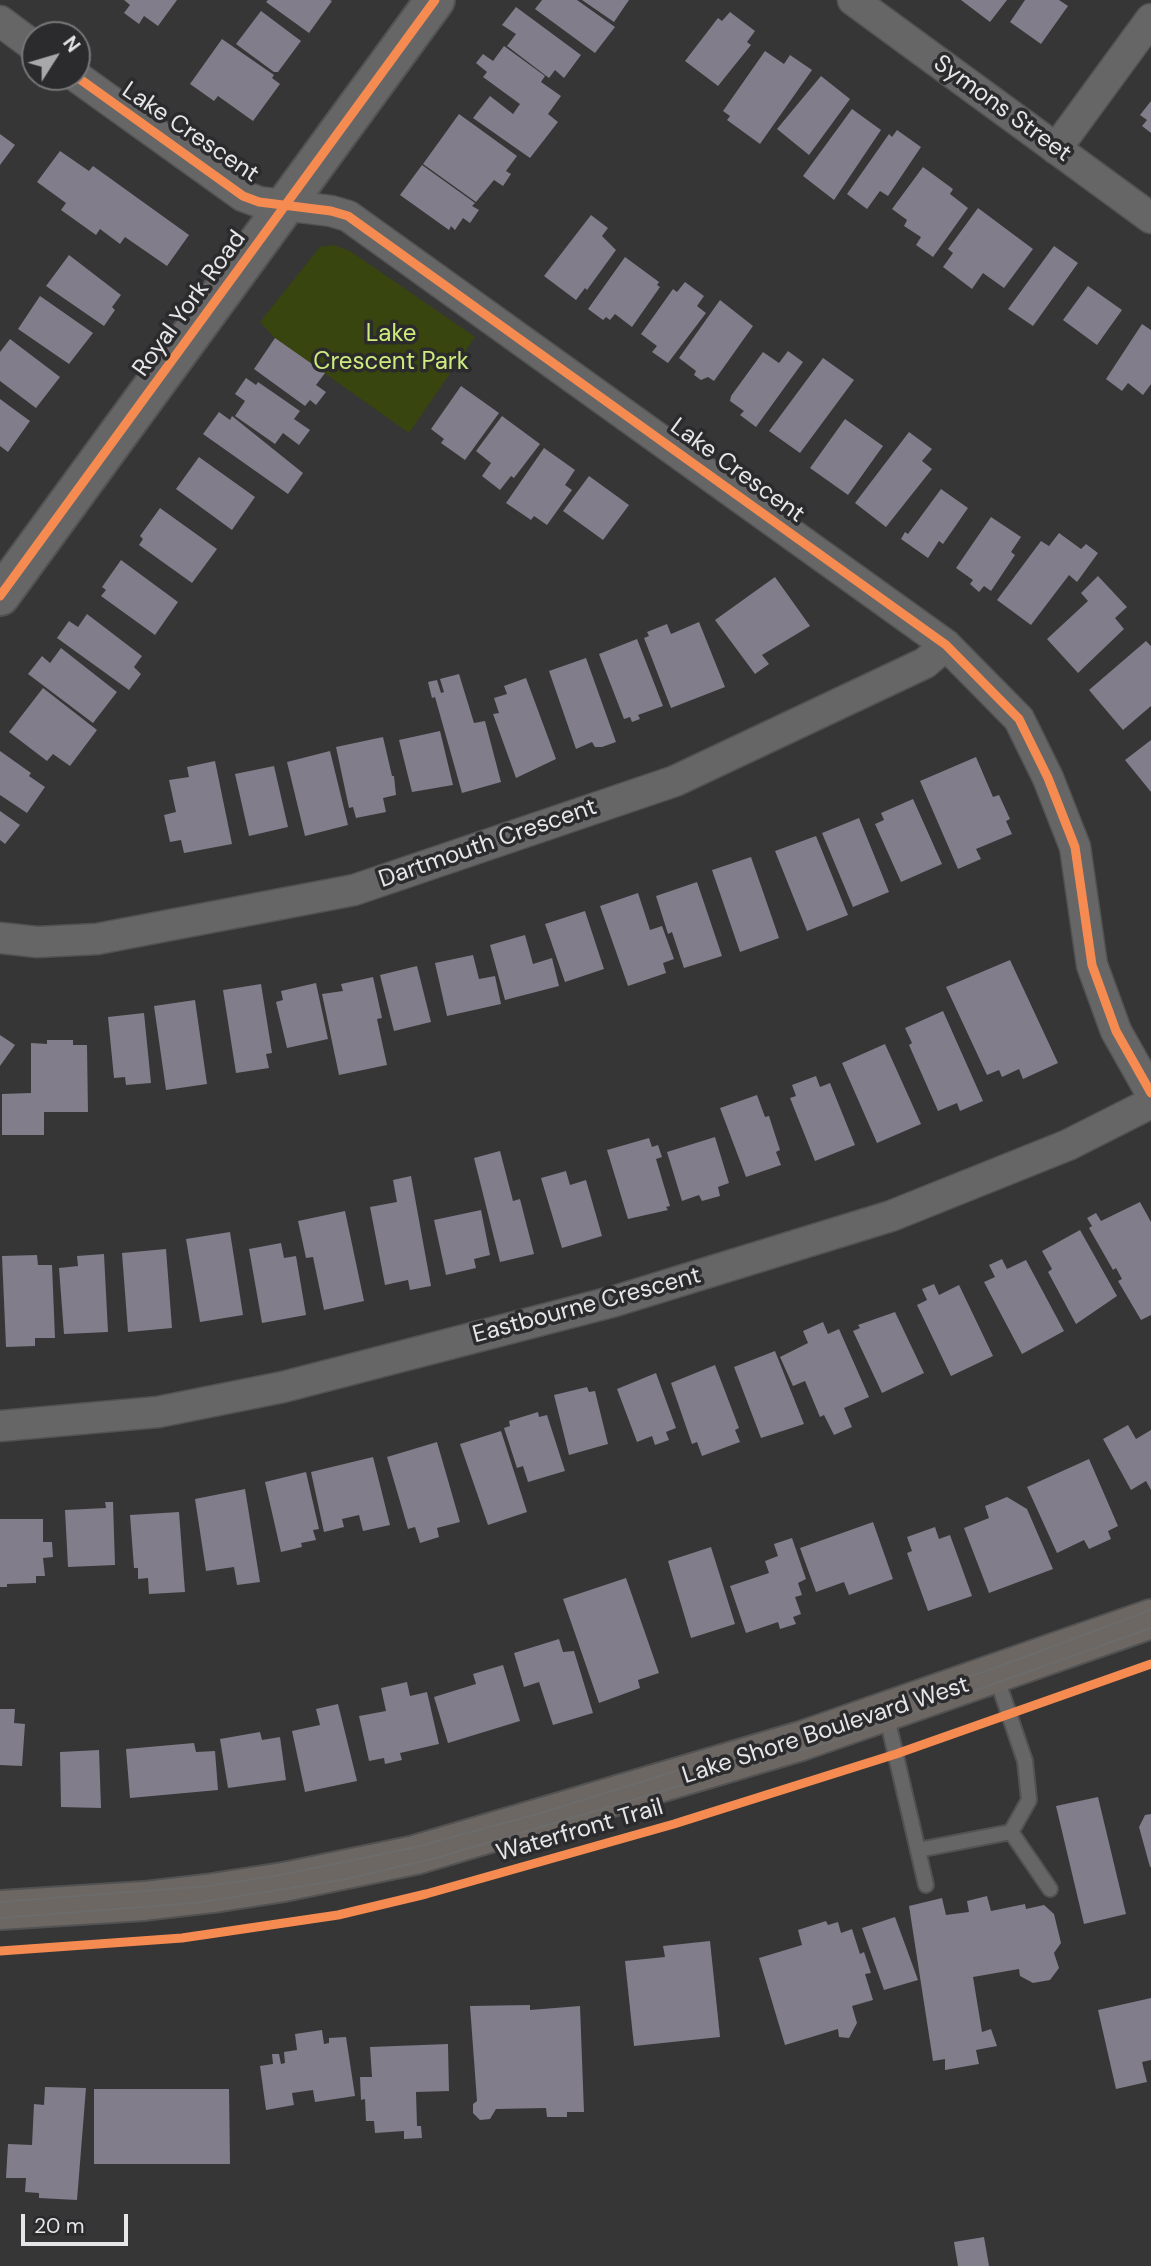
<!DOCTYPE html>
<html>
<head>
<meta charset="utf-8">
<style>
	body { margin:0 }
	#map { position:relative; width:1151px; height:2266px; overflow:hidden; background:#363636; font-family:"DM Sans",sans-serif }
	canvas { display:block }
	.north { position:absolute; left:21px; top:21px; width:70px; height:70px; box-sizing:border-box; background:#2b2b2d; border:2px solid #767678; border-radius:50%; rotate:53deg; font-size:19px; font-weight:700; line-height:28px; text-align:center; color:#e6e6e8 }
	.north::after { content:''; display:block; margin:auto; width:24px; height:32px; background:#a8a8aa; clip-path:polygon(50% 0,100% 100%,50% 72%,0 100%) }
	.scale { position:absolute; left:21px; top:2214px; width:107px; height:32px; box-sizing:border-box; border:4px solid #e6e6e8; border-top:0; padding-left:9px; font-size:21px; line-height:24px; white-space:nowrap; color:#e6e6e8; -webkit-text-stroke:5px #2b2b2d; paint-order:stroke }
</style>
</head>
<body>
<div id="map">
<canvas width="1151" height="2266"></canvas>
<div class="north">N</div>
<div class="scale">20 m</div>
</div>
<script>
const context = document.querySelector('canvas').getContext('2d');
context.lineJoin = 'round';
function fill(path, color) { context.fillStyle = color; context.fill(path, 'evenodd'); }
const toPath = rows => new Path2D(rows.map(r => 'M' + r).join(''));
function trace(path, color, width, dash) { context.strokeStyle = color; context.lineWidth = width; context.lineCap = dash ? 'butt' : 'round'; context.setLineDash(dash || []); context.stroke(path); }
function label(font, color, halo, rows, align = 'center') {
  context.font = font + ' "DM Sans",sans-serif'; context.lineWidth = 7; context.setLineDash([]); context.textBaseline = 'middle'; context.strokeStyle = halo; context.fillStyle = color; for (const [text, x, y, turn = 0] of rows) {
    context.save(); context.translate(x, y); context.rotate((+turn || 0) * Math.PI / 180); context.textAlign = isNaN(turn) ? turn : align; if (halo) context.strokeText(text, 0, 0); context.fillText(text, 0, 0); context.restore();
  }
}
fill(toPath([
	[333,245,350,251,475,337,409,433,275,338,260,322,320,247]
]), '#39450e');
fill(toPath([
	[124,0,177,0,158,26,144,16,139,24,124,13,130,5],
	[268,0,330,0,332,1,309,33,266,2],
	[542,0,577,0,615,27,595,53,535,9],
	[582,0,629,0,614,22],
	[961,0,1007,0,990,22],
	[1025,0,1059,0,1068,6,1041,44,1010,22],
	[516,7,581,55,564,78,555,70,549,78,507,46,516,34,502,25],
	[261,11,301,41,278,72,274,72,236,44],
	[730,12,755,31,747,42,751,45,718,86,685,61,718,18,722,21],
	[222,39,274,75,272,78,280,84,253,121,218,96,214,101,190,84],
	[504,46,545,76,541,82,561,96,548,114,558,122,530,158,473,118,490,96,513,114,520,104,483,77,487,72,476,63,483,54,493,61],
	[765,51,784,64,790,55,812,70,760,144,727,120,730,116,723,111],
	[821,76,850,99,809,155,777,129],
	[1151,101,1151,133,1142,126,1147,120,1140,115],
	[852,109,881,130,834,200,803,176],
	[459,114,517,156,506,171,511,174,503,186,494,180,476,202,423,164],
	[897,130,921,147,888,196,880,191,867,209,847,194,889,134,892,137],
	[0,134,15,145,0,165],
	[60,151,89,171,93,166,189,235,167,266,125,237,120,244,100,229,96,235,61,210,66,203,37,182],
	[422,165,475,203,472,206,479,210,470,223,463,218,455,230,451,226,449,230,400,195],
	[923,167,953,189,950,194,968,208,933,257,916,245,921,237,904,226,907,220,892,209],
	[978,208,1033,249,1004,288,983,273,972,289,943,267,953,253,948,249],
	[591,215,608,228,602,236,616,250,587,290,585,288,576,300,544,276],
	[1054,246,1078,263,1033,326,1008,309],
	[69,255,121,295,112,307,115,310,104,326,46,286],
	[625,257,659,282,657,285,660,287,632,327,615,314,610,320,606,317,603,320,588,309],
	[685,282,704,296,697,306,706,313,668,363,652,352,657,346,641,334,673,289,677,292],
	[1088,286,1122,310,1097,345,1063,320],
	[40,296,93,333,69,364,18,329],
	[720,300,753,326,714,381,708,377,701,380,694,375,696,371,679,358],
	[1142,324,1151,330,1151,384,1143,395,1128,383,1122,391,1106,379],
	[275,338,325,373,316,385,326,392,316,405,310,400,305,406,254,369],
	[10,339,60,377,36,408,0,381,0,352],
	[788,351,803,362,756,427,740,415,744,411,730,401,731,396,763,352,779,363],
	[823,358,854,380,800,453,769,431],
	[246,378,256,385,258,382,300,411,294,419,310,430,299,445,283,433,275,444,235,416,245,401,235,394],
	[461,386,499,413,465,460,441,443,444,439,431,429],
	[0,399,30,421,8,452,0,446],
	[219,412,230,420,232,416,303,473,288,494,203,434],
	[502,416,540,444,514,478,511,476,500,490,482,476,491,463,476,451],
	[845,419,883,446,848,495,810,468],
	[909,432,932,449,922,461,932,469,886,527,855,503],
	[544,448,575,470,565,485,572,490,547,525,534,516,531,520,506,503],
	[199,457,255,497,232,530,176,489],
	[589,476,629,505,603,540,563,511],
	[941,489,968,508,943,544,939,541,928,558,901,539,905,532,908,534],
	[160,508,217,549,192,583,139,545,143,539,140,536],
	[991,517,1021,537,1011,552,1015,555,991,591,984,586,979,592,970,584,973,580,956,568],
	[1059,533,1081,549,1086,544,1098,553,1077,582,1069,575,1031,625,997,600,1041,541,1049,546],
	[121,560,178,602,155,635,101,596,106,590,102,587],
	[1098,576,1127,607,1115,618,1124,629,1078,673,1047,639,1088,601,1081,593],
	[775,577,810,626,762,655,769,664,755,674,715,620],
	[87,614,142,656,134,667,141,674,129,690,57,638,69,621,78,627],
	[699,622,725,687,671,708,644,638,649,636,647,632,667,624,671,634],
	[637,639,663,706,638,715,640,719,632,722,630,717,624,719,599,654],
	[1146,641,1151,646,1151,706,1123,730,1089,690],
	[61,648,117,692,93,723,28,674,42,656,50,663],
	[586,658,616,742,602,747,595,747,592,742,576,749,549,671],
	[459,674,474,723,485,721,501,782,462,793,435,697,432,698,428,682,437,680,441,693,444,692,440,679],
	[526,678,556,759,516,778,493,714,499,713,494,698,507,694,504,686],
	[43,688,97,730,70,766,53,754,47,761,9,732],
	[440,731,453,785,412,792,399,740],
	[383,737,392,776,394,776,396,795,383,798,386,812,356,818,353,807,349,808,336,747],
	[1151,740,1151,792,1125,760],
	[0,751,31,773,29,776,45,787,27,813,0,795],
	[330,751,348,825,305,836,287,762],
	[976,757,993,797,999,795,1010,819,1006,821,1012,834,976,849,981,859,958,869,920,781],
	[215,761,232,844,184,853,181,840,170,842,164,815,176,812,169,780,189,777,187,767],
	[274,766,288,827,249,836,235,774],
	[913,799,942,864,901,882,875,824,884,820,881,813],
	[0,811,20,825,5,844,0,840],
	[859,818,889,892,853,907,822,833],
	[816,836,848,915,807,931,775,851],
	[751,857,779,938,740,952,712,870],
	[697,882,722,956,684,968,672,932,668,934,656,896],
	[638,893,650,930,662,926,674,959,663,963,666,973,628,986,600,906],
	[585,911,604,969,565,982,545,924],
	[525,935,533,964,552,958,559,986,505,1000,490,945],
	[473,955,479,979,495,976,501,1004,447,1016,435,963],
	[1010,960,1058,1063,1023,1079,1019,1069,1002,1077,999,1070,987,1075,946,987],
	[417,966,431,1022,394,1031,380,975],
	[373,977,382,1018,377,1019,387,1065,339,1075,322,994,343,991,341,984],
	[316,983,328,1039,287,1048,276,1002,283,1000,281,991],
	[261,984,272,1053,266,1054,269,1068,236,1073,223,990],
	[195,1000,207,1084,166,1090,154,1006],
	[943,1011,983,1101,960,1111,957,1103,938,1111,909,1045,912,1043,905,1028],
	[144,1013,151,1083,126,1085,125,1077,114,1078,108,1017],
	[0,1035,15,1045,0,1066],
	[47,1040,73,1040,73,1045,87,1045,88,1112,44,1112,44,1135,2,1135,2,1094,31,1093,31,1043,47,1044],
	[885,1044,921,1124,877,1143,842,1063],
	[816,1076,820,1087,830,1083,855,1145,815,1161,790,1098,796,1096,792,1085],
	[757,1095,765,1117,769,1116,780,1150,776,1152,781,1165,746,1177,720,1108],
	[715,1137,729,1183,718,1187,720,1196,702,1201,699,1195,682,1201,667,1152],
	[649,1138,652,1147,658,1145,662,1157,656,1159,670,1206,666,1207,668,1210,628,1219,607,1150],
	[500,1151,513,1201,520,1199,534,1254,500,1262,474,1158],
	[566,1171,570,1185,586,1180,602,1236,562,1248,541,1178],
	[411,1176,431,1286,410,1290,408,1280,385,1285,370,1207,397,1202,393,1180],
	[1140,1202,1151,1222,1151,1315,1141,1320,1118,1281,1122,1279,1116,1268,1113,1270,1089,1228,1092,1226,1087,1218,1096,1213,1101,1221],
	[481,1210,490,1255,474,1259,476,1268,446,1275,434,1220],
	[345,1211,364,1301,324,1310,313,1257,306,1258,298,1221],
	[1080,1230,1117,1296,1076,1324,1048,1272,1052,1269,1042,1251],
	[230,1232,243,1315,200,1322,186,1239],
	[281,1243,284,1258,296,1256,306,1315,262,1323,249,1249],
	[166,1249,172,1328,128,1332,122,1253],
	[104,1254,108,1332,64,1334,59,1268,78,1266,77,1256],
	[37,1255,38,1265,52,1265,55,1338,35,1338,35,1346,6,1347,2,1256],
	[1002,1259,1007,1269,1026,1260,1064,1331,1022,1354,984,1282,995,1277,989,1265],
	[934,1284,939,1295,959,1285,993,1356,951,1376,917,1305,927,1300,922,1289],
	[895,1312,924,1373,882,1393,853,1331,860,1328,858,1325],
	[823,1322,828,1334,839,1329,869,1397,844,1408,852,1427,834,1435,824,1415,820,1417,805,1381,793,1386,780,1357,808,1343,803,1331],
	[775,1351,804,1424,761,1438,734,1367],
	[715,1365,739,1428,735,1430,740,1442,702,1456,697,1442,692,1444,671,1383],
	[656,1373,676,1428,666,1432,669,1440,655,1445,652,1436,637,1442,617,1389],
	[587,1387,589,1392,595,1391,608,1444,569,1455,554,1395],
	[538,1412,539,1417,547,1415,565,1471,528,1482,523,1466,517,1468,504,1428,510,1426,509,1421],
	[1128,1425,1136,1439,1151,1430,1151,1490,1146,1481,1131,1490,1103,1439],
	[501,1431,527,1512,488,1525,460,1444],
	[437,1442,460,1522,437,1528,439,1537,420,1543,415,1527,408,1529,387,1457],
	[373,1457,390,1525,363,1531,359,1515,342,1519,344,1527,324,1532,311,1472],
	[1089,1459,1118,1526,1108,1531,1111,1539,1089,1549,1084,1540,1057,1553,1027,1487],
	[306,1472,319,1529,313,1530,316,1540,301,1543,302,1547,281,1552,265,1482],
	[245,1489,260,1582,237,1585,234,1567,206,1571,195,1499],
	[1007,1497,1027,1509,1053,1569,989,1593,964,1528,989,1518,985,1506],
	[105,1502,113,1502,115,1565,68,1567,65,1510,106,1508],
	[179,1512,185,1592,149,1594,148,1578,138,1579,138,1568,134,1568,130,1515],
	[0,1519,43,1519,43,1542,52,1542,53,1557,43,1558,45,1576,36,1576,36,1583,7,1584,7,1587,0,1587],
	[873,1522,893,1579,849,1595,844,1582,816,1592,800,1548],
	[935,1527,939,1539,950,1535,972,1596,928,1611,907,1553,912,1551,907,1537],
	[792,1538,806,1579,798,1583,802,1595,795,1597,801,1614,793,1617,796,1624,780,1629,778,1622,746,1633,730,1586,769,1573,765,1561,778,1556,774,1544],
	[711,1547,735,1624,691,1638,668,1561],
	[626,1578,659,1673,638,1680,640,1688,599,1703,563,1599],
	[559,1639,563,1652,574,1651,593,1713,553,1725,539,1682,524,1687,514,1653],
	[503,1665,520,1721,448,1743,434,1697,476,1684,473,1674],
	[407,1682,410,1696,427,1692,439,1744,400,1753,402,1760,385,1764,384,1758,369,1761,359,1716,386,1711,381,1688],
	[338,1704,357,1781,305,1792,292,1731,320,1725,316,1709],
	[0,1709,15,1709,14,1723,25,1724,22,1766,0,1765],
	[260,1732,262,1740,280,1737,286,1780,228,1788,220,1739],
	[194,1743,196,1752,215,1751,218,1790,130,1798,126,1749],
	[99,1750,101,1808,61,1807,60,1752],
	[1098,1797,1126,1914,1084,1924,1056,1806],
	[1151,1814,1151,1867,1150,1867,1139,1827,1145,1815],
	[987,1896,991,1911,1025,1904,1026,1909,1044,1905,1054,1914,1061,1943,1054,1953,1059,1968,1050,1980,1033,1983,1020,1976,1019,1969,973,1977,982,2032,991,2029,997,2046,976,2050,979,2064,945,2070,945,2059,933,2061,909,1906,942,1898,946,1915,969,1912,967,1901],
	[895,1917,918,1980,884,1990,862,1928],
	[826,1921,828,1925,838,1922,841,1933,852,1929,860,1954,864,1952,871,1973,865,1974,873,2000,852,2006,857,2023,849,2038,839,2037,838,2029,785,2045,759,1958,802,1945,798,1930],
	[710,1941,720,2037,634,2046,625,1961,665,1957,663,1946],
	[1151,1998,1151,2060,1142,2062,1147,2082,1116,2089,1098,2010],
	[530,2005,530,2010,580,2006,584,2112,567,2112,567,2117,547,2117,546,2108,496,2109,490,2119,480,2120,473,2113,473,2104,477,2101,470,2006],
	[322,2030,324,2044,329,2043,329,2038,346,2037,355,2096,315,2102,313,2090,292,2093,294,2105,266,2110,260,2066,273,2064,272,2054,279,2054,281,2064,285,2063,284,2052,297,2050,295,2034],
	[448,2044,449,2091,416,2092,417,2126,421,2126,422,2138,404,2139,404,2131,375,2133,374,2121,366,2121,365,2099,361,2100,360,2077,372,2077,370,2047],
	[45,2087,86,2088,77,2200,39,2198,39,2193,25,2192,26,2178,6,2178,8,2144,32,2145,34,2104,44,2105],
	[94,2089,229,2089,230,2164,94,2164],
	[984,2237,989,2266,958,2266,954,2242]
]), '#817d8b');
const lane = toPath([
	[886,1713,926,1885],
	[1011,1832,1050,1889],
	[918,1850,1011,1832,1029,1800,1025,1761,996,1676]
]);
const street = toPath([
	[853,0,1151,218],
	[0,21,35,47],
	[77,77,243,196,259,202,331,211,348,216,946,645,1019,719,1048,778,1075,847,1092,965,1116,1031,1151,1093],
	[1056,149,1151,19],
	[0,938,37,942,97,939,354,890,675,781,925,663,946,645],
	[0,1426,158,1412,283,1387,615,1301,891,1216,1068,1145,1151,1103]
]);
const secondary = toPath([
	[0,596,435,0]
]);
const primary = toPath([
	[0,1910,144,1901,213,1893,284,1882,415,1855,801,1741,1151,1619]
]);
trace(lane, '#525253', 18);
trace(street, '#525253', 33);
trace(secondary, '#525253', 42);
trace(primary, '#525253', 42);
trace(lane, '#666', 14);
trace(street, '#666', 30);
trace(secondary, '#666', 38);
trace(primary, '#6c6763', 38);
trace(toPath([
	[0,1902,209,1886,280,1875,412,1848,541,1813,798,1733,992,1669,1151,1610],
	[0,1918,195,1903,342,1880,436,1858,839,1739,1151,1628]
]), '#6c6c6c', 2);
trace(toPath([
	[77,77,243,196,259,202,331,211,348,216,946,645,1019,719,1048,778,1075,847,1092,965,1116,1031,1151,1093],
	[0,596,435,0],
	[0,1951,182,1938,338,1915,426,1894,674,1824,896,1754,1151,1664]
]), '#f68b52', 9);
label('24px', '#e6e6e8', '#2b2b2d', [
	["Symons Street",1002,109,36],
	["Lake Crescent",190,133,34],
	["Royal York Road",190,304,-54],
	["Lake Crescent",737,471,36],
	["Dartmouth Crescent",488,844,-19],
	["Eastbourne Crescent",587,1306,-15],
	["Lake Shore Boulevard West",826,1731,-18],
	["Waterfront Trail",580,1831,-16]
]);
label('24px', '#ceeb7e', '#2b2b2d', [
	["Lake",391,335],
	["Crescent Park",391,363]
]);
</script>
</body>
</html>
